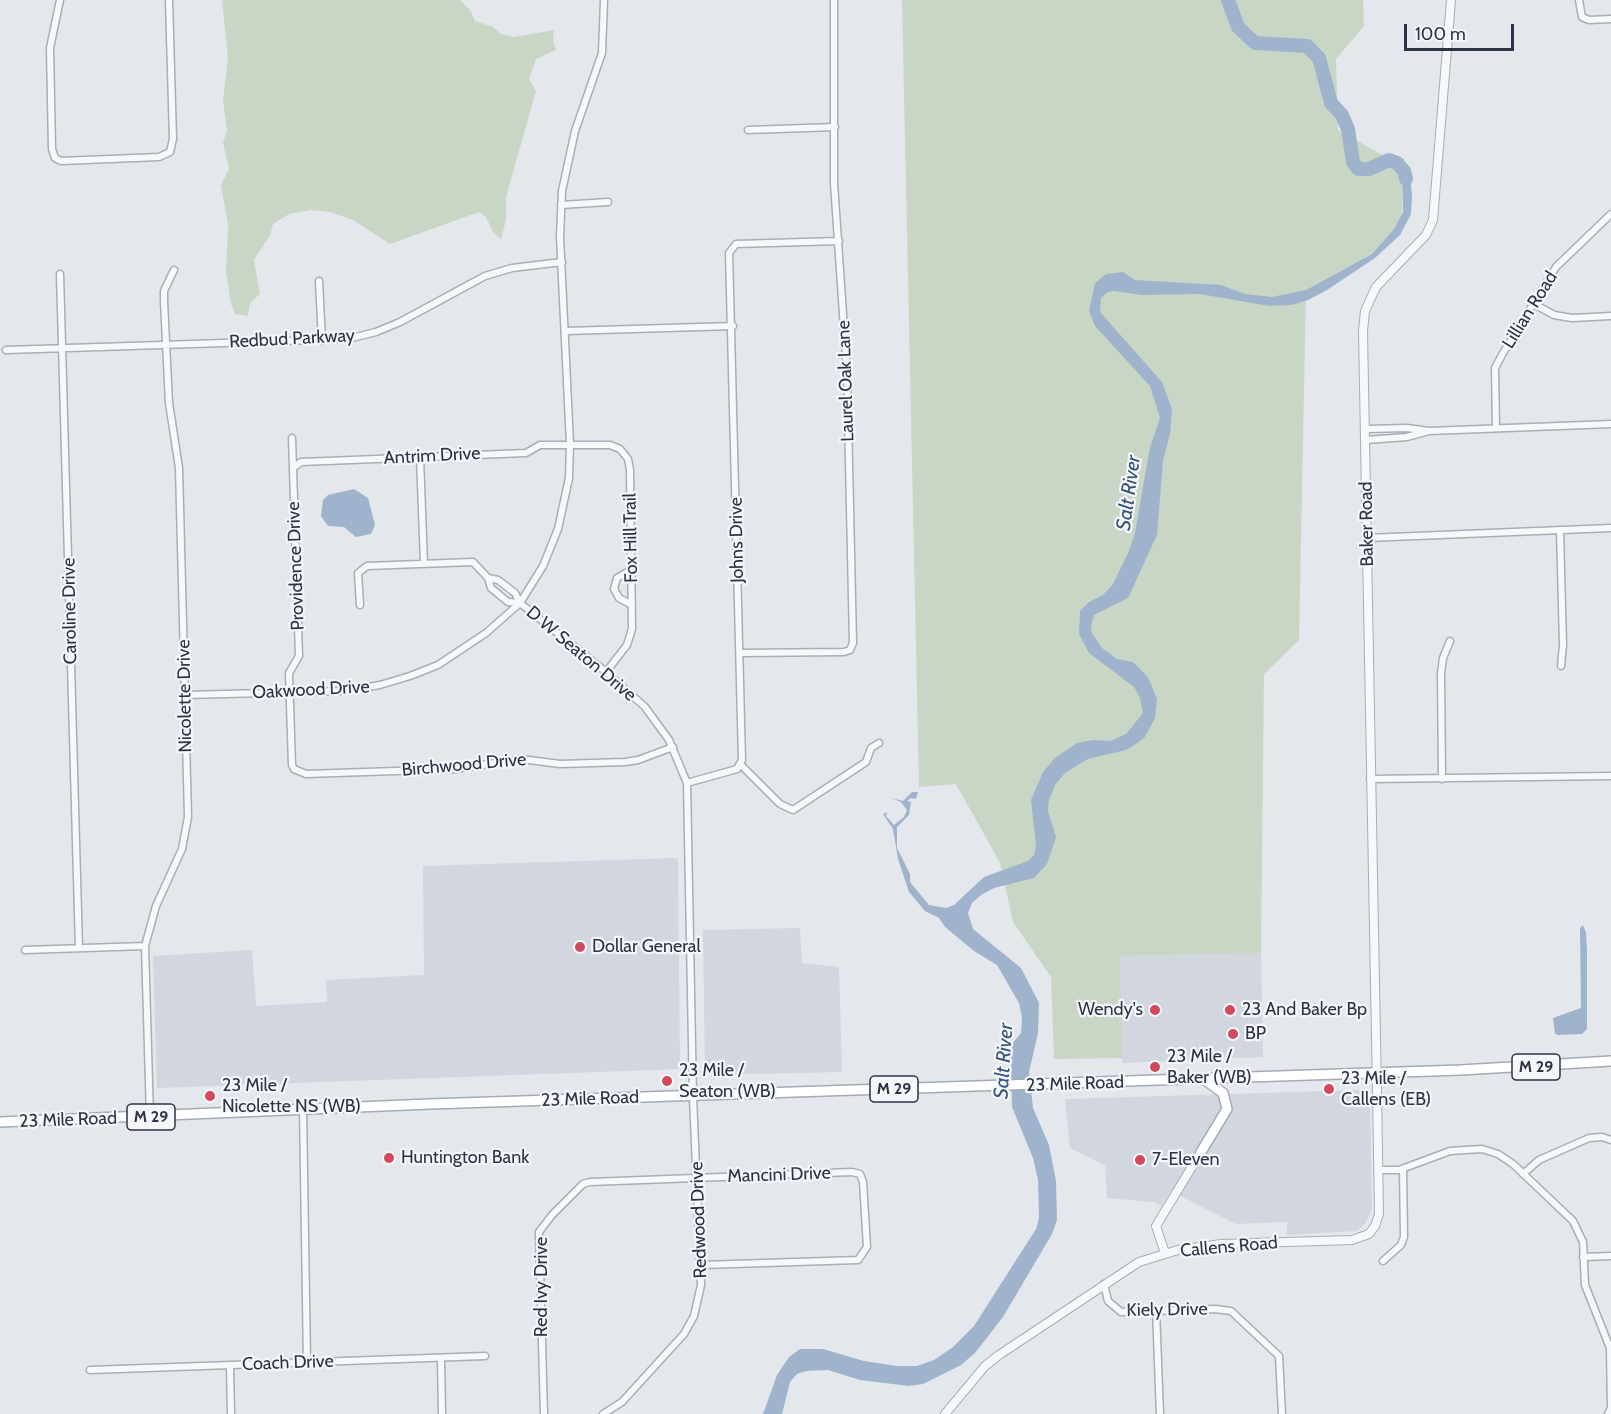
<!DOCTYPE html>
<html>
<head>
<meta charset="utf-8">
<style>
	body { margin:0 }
	#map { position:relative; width:1611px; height:1414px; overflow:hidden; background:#e4e7ec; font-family:Cabin,sans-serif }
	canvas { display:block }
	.scale { position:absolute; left:1404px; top:24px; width:110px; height:27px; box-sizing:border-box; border:3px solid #2b3445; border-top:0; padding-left:8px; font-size:18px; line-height:21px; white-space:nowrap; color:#2b3445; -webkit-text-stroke:4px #f4f6f9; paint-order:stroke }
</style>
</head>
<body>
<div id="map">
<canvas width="1611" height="1414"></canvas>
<div class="scale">100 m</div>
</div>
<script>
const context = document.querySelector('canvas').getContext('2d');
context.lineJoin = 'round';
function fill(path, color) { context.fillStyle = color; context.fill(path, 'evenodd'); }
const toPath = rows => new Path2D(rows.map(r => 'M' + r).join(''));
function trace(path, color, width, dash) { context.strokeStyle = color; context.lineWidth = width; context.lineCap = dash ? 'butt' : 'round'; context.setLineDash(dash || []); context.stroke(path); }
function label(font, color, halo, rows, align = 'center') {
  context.font = font + ' Cabin,sans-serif'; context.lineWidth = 4.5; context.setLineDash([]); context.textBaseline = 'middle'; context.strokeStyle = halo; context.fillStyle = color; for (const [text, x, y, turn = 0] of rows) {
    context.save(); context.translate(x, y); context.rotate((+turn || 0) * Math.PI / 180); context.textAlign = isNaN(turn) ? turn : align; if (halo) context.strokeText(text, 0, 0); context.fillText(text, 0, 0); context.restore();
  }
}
fill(toPath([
	[678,858,680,1069,157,1088,153,956,252,950,256,1006,327,1002,326,980,424,975,423,866],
	[800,928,802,963,839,967,842,1072,705,1075,703,930],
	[1261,953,1263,1057,1122,1063,1119,956],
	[1361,1090,1370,1098,1372,1209,1365,1224,1357,1231,1287,1235,1287,1222,1236,1224,1171,1191,1161,1206,1154,1202,1107,1198,1105,1165,1070,1148,1065,1099]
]), '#d2d6de');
fill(toPath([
	[222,0,460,0,470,10,475,21,493,27,501,34,514,37,554,30,553,40,556,50,536,59,529,79,536,91,506,197,506,220,501,239,493,232,486,217,479,212,390,244,353,220,330,212,311,210,289,214,273,224,270,235,254,260,260,294,250,303,248,316,235,314,231,304,226,272,228,225,221,185,229,169,223,143,227,131,223,100,228,59],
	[902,0,1363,0,1364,26,1336,59,1338,130,1397,163,1402,176,1402,212,1395,229,1372,254,1306,290,1299,640,1264,674,1261,953,1120,956,1122,1058,1054,1059,1051,977,1013,922,1000,863,956,784,919,787]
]), '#c9d6c5');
fill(toPath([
	[1403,158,1410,174,1412,196,1411,214,1400,235,1375,258,1327,290,1308,300,1291,305,1269,306,1200,294,1141,295,1114,291,1108,292,1101,298,1100,312,1162,382,1172,409,1170,434,1163,461,1157,535,1128,598,1094,615,1091,626,1092,633,1102,648,1117,659,1133,662,1148,677,1157,699,1155,718,1145,737,1136,744,1126,750,1088,759,1065,773,1055,785,1049,800,1048,811,1056,837,1047,864,1034,878,994,888,981,895,972,903,968,913,973,929,1021,968,1039,1003,1038,1033,1029,1072,1033,1108,1049,1145,1056,1181,1057,1220,1052,1234,1003,1317,975,1353,961,1365,923,1384,909,1386,860,1380,828,1370,806,1371,797,1374,790,1382,782,1414,763,1414,777,1375,789,1357,800,1349,823,1349,864,1361,897,1366,917,1366,934,1360,953,1347,974,1326,1036,1229,1039,1218,1038,1180,1033,1158,1012,1107,1011,1051,1012,1044,1021,1033,1022,1017,1019,1003,997,965,974,951,945,927,939,918,925,911,909,892,898,859,893,829,883,814,887,812,886,816,894,825,904,817,907,810,901,802,891,798,903,801,912,792,918,792,916,799,911,798,907,801,911,802,909,815,897,827,897,848,910,874,910,882,929,905,946,908,954,905,984,877,1028,861,1034,855,1036,846,1031,800,1043,772,1055,758,1077,743,1093,740,1110,741,1126,734,1143,713,1140,698,1134,687,1089,653,1079,634,1080,611,1089,602,1103,595,1113,584,1129,551,1135,533,1150,447,1160,418,1150,386,1095,326,1089,311,1095,283,1106,274,1123,272,1135,280,1221,285,1245,294,1272,297,1306,290,1372,254,1394,229,1403,212,1402,176,1397,163],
	[354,489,368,498,375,525,371,534,356,537,344,527,328,526,321,516,323,500,328,495],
	[1583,925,1586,933,1587,951,1587,1029,1582,1034,1558,1035,1555,1034,1553,1018,1581,1008,1580,928]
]), '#9fb4cc');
trace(toPath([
	[1228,0,1238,27,1255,43,1307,46,1319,58,1331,103,1342,115,1348,129,1353,162,1358,169,1369,169,1389,160,1397,163,1404,171,1406,179]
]), '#9fb4cc', 14);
const minor = toPath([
	[60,0,50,48,52,149,55,158,61,161,159,157,170,152,173,139,169,0],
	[1579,0,1582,17,1589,20,1611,19],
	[748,130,835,127],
	[561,205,608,202],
	[60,274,79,948],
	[319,281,322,341],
	[1534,304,1554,315,1572,318,1611,316],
	[566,331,733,326],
	[6,350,348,339,376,332,400,322,485,276,512,268,562,262],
	[1496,428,1495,368,1503,353,1556,267,1611,214],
	[1366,429,1407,428,1429,431,1407,437,1366,440],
	[1429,431,1611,424],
	[292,438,299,656,289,673,292,765,294,769,306,774,456,769,521,759,560,764,625,762,638,760,673,747],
	[420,457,424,564],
	[293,468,301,462,526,453,540,445,610,445,620,449,628,459,630,470,632,629,627,645,606,672],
	[1560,530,1563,645,1561,666],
	[1367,538,1611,528],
	[631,570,617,578,614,589,619,598,632,605],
	[520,603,508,602,491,588,488,578,498,580,515,593,520,603,606,672,645,707,669,740,687,783,693,1097,701,1285,694,1316,684,1334,622,1402,603,1414],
	[360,605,358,573,367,566,473,562,488,578],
	[740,653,844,652,850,650,853,643,847,372,834,183,834,0],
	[185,695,343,691,380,685,410,676,438,665,486,633,520,603,543,566,558,529,569,478,570,444,560,237,562,191,575,131,602,53,604,0],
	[741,765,780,804,793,810,866,762,871,748,879,743],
	[1370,779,1611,776],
	[1442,779,1441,673,1443,658,1450,641],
	[687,783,737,769,742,760,729,253,736,244,839,241],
	[25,950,145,946],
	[303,1109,307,1362],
	[150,1117,145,946,156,906,182,849,188,817,179,468,169,403,164,301,164,291,174,270],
	[1378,1170,1399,1170,1450,1151,1482,1149,1498,1154,1513,1164,1573,1221,1583,1242,1585,1285,1610,1348,1611,1408,1608,1414],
	[1523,1174,1539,1160,1589,1138,1602,1137,1611,1140],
	[1583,1257,1611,1256],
	[1383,1261,1401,1245,1404,1237,1403,1169],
	[1104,1284,1108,1301,1121,1312,1215,1309,1231,1311,1279,1356,1282,1414],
	[1156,1310,1160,1414],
	[441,1358,442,1414],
	[230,1366,231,1414],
	[90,1370,485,1356],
	[544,1414,539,1232,552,1215,583,1184,590,1182,852,1172,860,1174,863,1182,867,1247,858,1260,702,1265]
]);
const tertiary = toPath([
	[1165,1253,1156,1226,1201,1152],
	[945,1414,985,1366,999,1355,1139,1262,1178,1250,1221,1244,1352,1240,1369,1234,1375,1226,1379,1214,1377,1092,1363,331,1365,311,1376,287,1426,235,1433,220,1451,0]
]);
const primary = toPath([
	[0,1122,430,1104,1461,1070,1611,1061],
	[1201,1152,1227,1109,1223,1093,1205,1080]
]);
trace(minor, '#a9aeb7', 9);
trace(tertiary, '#a9aeb7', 10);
trace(primary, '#a3abb8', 12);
trace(minor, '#f7f8fa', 6);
trace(tertiary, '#f7f8fa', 8);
trace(primary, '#fff', 9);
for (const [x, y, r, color] of [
	[580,947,6,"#d1495b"],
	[1155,1010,6,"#d1495b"],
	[1230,1010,6,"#d1495b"],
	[1233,1034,6,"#d1495b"],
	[1155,1067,6,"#d1495b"],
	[667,1081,6,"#d1495b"],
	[1329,1089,6,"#d1495b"],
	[210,1096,6,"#d1495b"],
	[389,1158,6,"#d1495b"],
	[1140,1160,6,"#d1495b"]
]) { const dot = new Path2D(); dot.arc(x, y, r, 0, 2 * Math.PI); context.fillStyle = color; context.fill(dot); trace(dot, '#f4f6f9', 2); }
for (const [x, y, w] of [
	[1536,1067,48],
	[894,1089,48],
	[151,1117,48]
]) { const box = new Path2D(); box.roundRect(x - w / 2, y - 13, w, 26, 4.5); context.fillStyle = '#f4f6f9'; context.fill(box); trace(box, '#2b3445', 1.5); }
label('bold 16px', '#2b3445', null, [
	["M 29",1536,1067],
	["M 29",894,1089],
	["M 29",151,1117]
]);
label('18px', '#2b3445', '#f4f6f9', [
	["Lillian Road",1530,310,-58],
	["Redbud Parkway",292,339,-3],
	["Laurel Oak Lane",846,381,-92],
	["Antrim Drive",432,456,-3],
	["Baker Road",1367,524,-91],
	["Fox Hill Trail",631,538,-91],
	["Johns Drive",737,540,-91],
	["Providence Drive",296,566,-92],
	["Caroline Drive",70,611,-91],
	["D W Seaton Drive",581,654,40],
	["Oakwood Drive",311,690,-3],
	["Nicolette Drive",185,696,-91],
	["Birchwood Drive",464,765,-5],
	["23 Mile Road",1075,1084,-2],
	["23 Mile Road",590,1099,-2],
	["23 Mile Road",68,1120,-2],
	["Mancini Drive",779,1175,-2],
	["Redwood Drive",699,1220,-92],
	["Callens Road",1229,1247,-5],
	["Red Ivy Drive",542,1287,-90],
	["Kiely Drive",1167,1310,-1],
	["Coach Drive",288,1363,-2]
]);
label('18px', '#2b3445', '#f4f6f9', [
	["Dollar General",592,947],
	["Wendy's",1143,1010,"right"],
	["23 And Baker Bp",1242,1010],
	["BP",1245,1034],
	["23 Mile /",1167,1057],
	["Baker (WB)",1167,1078],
	["23 Mile /",679,1071],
	["Seaton (WB)",679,1092],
	["23 Mile /",1341,1079],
	["Callens (EB)",1341,1100],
	["23 Mile /",222,1086],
	["Nicolette NS (WB)",222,1107],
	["Huntington Bank",401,1158],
	["7-Eleven",1152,1160]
], 'left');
label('italic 20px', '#34527a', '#f4f6f9', [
	["Salt River",1129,493,-82],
	["Salt River",1004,1061,-86]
]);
</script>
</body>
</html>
